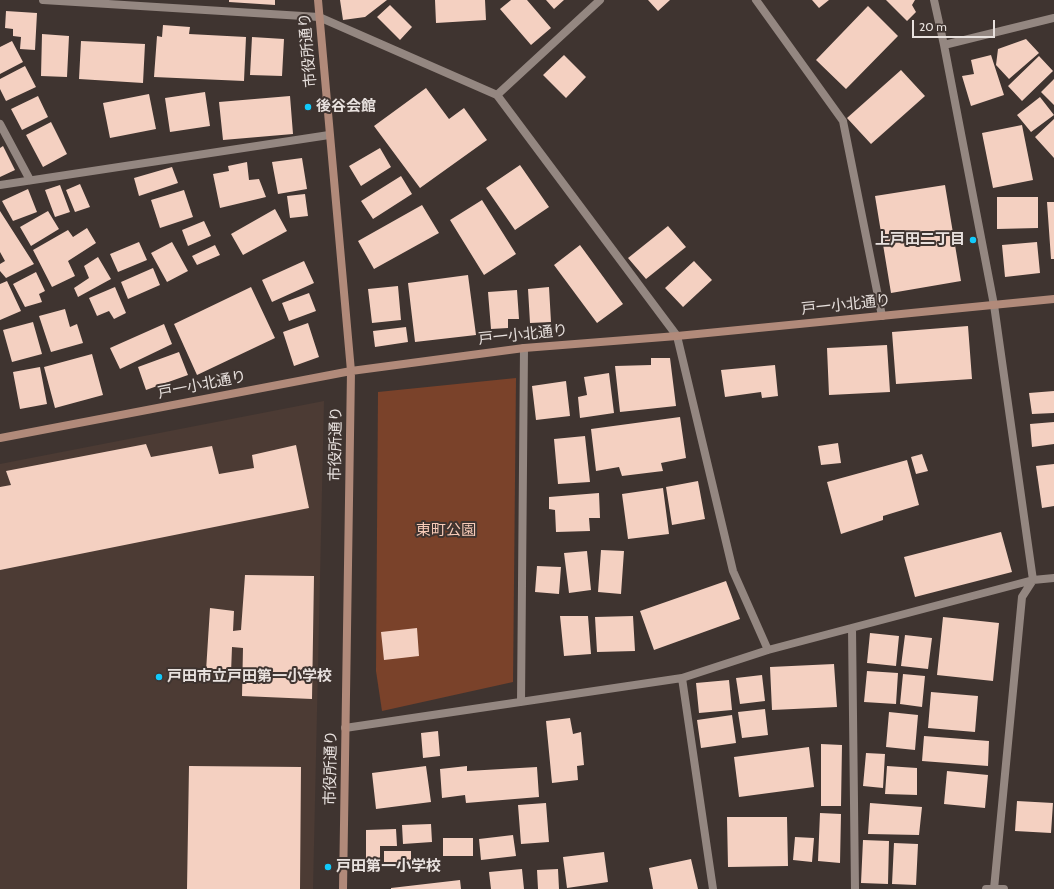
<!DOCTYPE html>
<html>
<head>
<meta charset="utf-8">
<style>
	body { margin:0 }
	#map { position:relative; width:1054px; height:889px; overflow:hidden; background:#3f3430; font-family:Cabin,sans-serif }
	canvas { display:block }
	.scale { position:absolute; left:912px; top:20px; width:83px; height:18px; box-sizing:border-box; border:2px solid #e8e1de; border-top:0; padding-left:5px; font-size:12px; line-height:14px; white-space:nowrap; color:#e8e1de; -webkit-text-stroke:3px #3f3430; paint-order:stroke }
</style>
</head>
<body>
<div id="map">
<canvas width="1054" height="889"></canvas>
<div class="scale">20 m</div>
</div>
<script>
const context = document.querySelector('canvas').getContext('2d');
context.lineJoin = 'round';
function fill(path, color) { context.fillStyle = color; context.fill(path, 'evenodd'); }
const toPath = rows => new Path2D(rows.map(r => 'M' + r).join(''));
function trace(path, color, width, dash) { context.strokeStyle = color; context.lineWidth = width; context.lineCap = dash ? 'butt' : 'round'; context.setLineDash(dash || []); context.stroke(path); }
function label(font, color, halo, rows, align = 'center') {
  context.font = font + ' Cabin,"Noto Sans JP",sans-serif'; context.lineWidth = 4; context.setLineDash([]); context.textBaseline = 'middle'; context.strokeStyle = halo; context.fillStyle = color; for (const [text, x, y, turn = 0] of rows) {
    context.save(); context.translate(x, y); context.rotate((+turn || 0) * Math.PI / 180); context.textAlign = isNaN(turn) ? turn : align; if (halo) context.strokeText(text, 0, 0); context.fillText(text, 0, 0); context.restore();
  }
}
fill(toPath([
	[324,401,313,889,0,889,0,464]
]), '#4c3b34');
fill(toPath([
	[516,378,513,682,382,711,376,671,378,392]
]), '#7a422a');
fill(toPath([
	[229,0,275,0,275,5,229,2],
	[340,0,387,0,365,17,343,20],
	[435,0,485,0,486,20,436,23],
	[511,0,527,0,551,28,531,45,500,9],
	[546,0,564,0,554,9],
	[648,0,670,0,658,11],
	[812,0,829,0,819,8],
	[886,0,915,0,912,5,916,12,907,21],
	[390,5,412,27,400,40,377,17],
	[868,6,898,36,846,89,816,60],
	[6,11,37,13,35,50,20,49,21,37,13,36,13,29,5,28],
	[163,25,190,27,189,34,246,37,244,81,154,77,157,36,162,37],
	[42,34,69,36,67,77,41,76],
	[252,37,284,39,282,76,250,75],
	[1026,39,1039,53,1009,79,996,65,998,49],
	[12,41,23,62,0,74,0,47],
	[81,41,145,44,143,83,79,79],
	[564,55,586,77,566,98,543,75],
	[991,55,1004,95,971,106,962,76,974,74,971,60],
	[1039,56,1053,71,1022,101,1008,86],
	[25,66,36,87,6,101,0,89,0,79],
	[901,70,925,96,871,144,847,118],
	[1054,79,1054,105,1041,92],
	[426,88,449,119,464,108,487,140,420,188,374,126],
	[205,92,210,126,170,132,165,98],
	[149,94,156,129,110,138,103,103],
	[38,96,48,117,22,130,11,109],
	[290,96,293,134,223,140,219,102],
	[1040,97,1054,115,1031,132,1017,115],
	[1054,119,1054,158,1035,137],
	[51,122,67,154,43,167,26,135],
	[1022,125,1033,180,993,188,982,133],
	[3,146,15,170,0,177,0,148],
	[380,148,391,167,361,186,349,166],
	[302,158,307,189,278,194,272,162],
	[247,162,249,180,259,179,266,197,220,208,213,174,229,171,228,166],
	[520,165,549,207,515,230,486,188],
	[172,167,178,183,139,196,134,178],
	[401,176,412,194,373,219,361,201],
	[80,184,90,207,75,212,66,190],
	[60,185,70,212,55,217,45,190],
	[945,185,961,281,891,293,875,196],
	[28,189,37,212,13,221,2,201],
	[184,190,193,217,160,228,151,200],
	[305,194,308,216,290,218,287,196],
	[997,197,1038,197,1038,228,997,229],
	[482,200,516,254,484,275,450,220],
	[1047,202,1054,202,1054,259,1051,259],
	[422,205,439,233,374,269,358,241],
	[275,209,287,231,243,255,231,234],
	[0,211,34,264,6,278,0,271,0,264,5,261,0,252],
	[48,211,59,229,31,246,20,227],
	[204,221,211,236,188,246,182,230],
	[668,226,686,247,646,279,628,258],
	[87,228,96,243,68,261,75,276,52,287,33,250,68,230,73,237],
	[139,242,147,260,118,272,110,254],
	[172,242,188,271,167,282,151,253],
	[1037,242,1040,273,1005,277,1002,245],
	[215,245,220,255,197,265,192,256],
	[580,245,623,304,597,323,554,265],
	[98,257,111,279,78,297,74,288,89,278,84,266],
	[304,261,314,283,272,302,262,280],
	[694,261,712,280,683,307,665,288],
	[153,268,160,285,128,299,121,282],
	[36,272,45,291,39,294,42,302,25,307,13,284],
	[468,275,476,335,415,342,408,283],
	[7,281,21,311,0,320,0,284],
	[398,286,401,320,372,323,368,289],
	[115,287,126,313,114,319,109,311,97,316,89,298],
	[251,287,275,338,197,375,174,324],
	[549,287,551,322,530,323,528,289],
	[517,290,519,319,508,319,508,328,491,329,488,292],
	[309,293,316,311,289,321,282,303],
	[65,309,70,327,77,324,83,343,51,352,39,316],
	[33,322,42,354,12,362,3,330],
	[308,323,319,357,294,366,283,332],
	[164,324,172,344,120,369,110,348],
	[968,326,972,379,896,384,892,332],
	[406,327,408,342,375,347,373,331],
	[887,345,890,392,829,395,827,348],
	[179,352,188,375,146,390,138,367],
	[92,354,103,395,55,408,44,367],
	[651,358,670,358,676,406,620,412,615,366,651,365],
	[775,365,778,396,762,398,761,392,725,397,721,370],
	[40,367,47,404,20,409,13,372],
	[609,373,614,413,580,418,578,397,587,395,584,377],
	[566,381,570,416,536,420,532,386],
	[1054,391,1054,413,1032,414,1029,393],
	[680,417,686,458,661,463,663,471,622,476,619,467,596,471,591,429],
	[1054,422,1054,444,1032,447,1030,424],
	[585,436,590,482,558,484,554,439],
	[838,443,841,463,821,465,818,446],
	[146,444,151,457,212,446,219,474,254,468,252,455,296,445,309,508,0,570,0,487,11,485,6,471],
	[922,454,928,471,916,474,911,457],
	[907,460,919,505,883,516,883,520,841,534,827,482],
	[1054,464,1054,506,1042,508,1036,466],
	[698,481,705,519,672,525,666,487],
	[663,488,669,534,628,539,622,494],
	[599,493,600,518,589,518,590,531,556,532,555,510,549,509,549,497],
	[1001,532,1012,572,915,597,904,557],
	[601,550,624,551,621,594,598,592],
	[587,551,591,590,569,593,564,553],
	[537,566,561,567,559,594,535,592],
	[245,575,314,576,312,699,242,696,243,648,232,647,231,673,206,671,210,608,234,611,233,631,241,630],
	[726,581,740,619,654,650,640,611],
	[560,616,588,616,591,654,564,656],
	[633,616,635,651,597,652,595,617],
	[943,617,999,623,993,681,937,675],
	[417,628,419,656,384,660,381,632],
	[870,633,899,636,896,666,867,663],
	[905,635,932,638,928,669,901,666],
	[834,664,837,707,772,710,770,667],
	[867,671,898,673,896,704,864,702],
	[903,674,925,676,922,707,900,704],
	[762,675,765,701,740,704,736,678],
	[729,680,732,710,699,713,696,683],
	[931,692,978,696,975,732,928,728],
	[765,709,768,735,742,738,738,712],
	[889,712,918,715,915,750,886,747],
	[732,715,736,743,701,748,697,720],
	[570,718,573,734,581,732,584,765,577,766,578,780,552,783,546,721],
	[438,731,440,756,423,758,421,733],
	[924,736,989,741,988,766,922,761],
	[821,744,842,745,841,806,821,806],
	[809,747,814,787,739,797,734,757],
	[866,753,885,754,883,788,863,786],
	[189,766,301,767,300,889,187,889],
	[426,766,431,802,376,809,372,773],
	[467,766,467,771,537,767,539,797,466,803,465,795,442,798,440,769],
	[887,766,917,768,917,795,885,794],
	[947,771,988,775,985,808,944,804],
	[1017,801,1053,803,1051,833,1015,831],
	[546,803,549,842,521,844,518,805],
	[870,803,922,807,919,835,868,834],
	[820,813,841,814,840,863,818,861],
	[727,817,787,817,788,866,728,867],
	[431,824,432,842,403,844,402,825],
	[396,829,397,846,380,846,380,862,366,861,366,830],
	[513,835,516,856,481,860,479,839],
	[795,837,814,838,812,862,793,860],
	[443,838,473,838,473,856,443,856],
	[863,840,889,841,888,884,861,883],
	[894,843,918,844,916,885,892,884],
	[384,851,411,851,411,868,384,868],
	[604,852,608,882,567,888,563,857],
	[691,859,698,889,653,889,649,868],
	[522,869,524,889,491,889,489,872],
	[558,869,559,889,538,889,537,870],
	[460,880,461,889,391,889,391,888]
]), '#f4d0c1');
trace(toPath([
	[756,0,843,121,882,316],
	[497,95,600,0],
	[0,124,30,180]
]), '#948781', 8);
trace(toPath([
	[43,0,319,17,497,95,677,336,733,571,768,650],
	[934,0,944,45,994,305,1033,580,1022,597,994,889],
	[944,45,1054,18],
	[0,185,329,135],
	[852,628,855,889],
	[682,678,713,889],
	[521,702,524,348],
	[345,728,682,678,768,650,1033,580,1054,578],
	[986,889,1004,889]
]), '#948781', 8);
trace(toPath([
	[318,0,351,371,343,889],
	[0,438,351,371,524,348,677,336,1054,299]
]), '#b18a7a', 8);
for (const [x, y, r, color] of [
	[308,107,4,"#11cafb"],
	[973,240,4,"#11cafb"],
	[159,677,4,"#11cafb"],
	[328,867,4,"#11cafb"]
]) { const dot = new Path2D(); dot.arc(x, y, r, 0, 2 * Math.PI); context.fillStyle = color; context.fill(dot); trace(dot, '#3f3430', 1.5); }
label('15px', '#e8e1de', '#3f3430', [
	["市役所通り",308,50,-95],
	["戸一小北通り",846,305,-6],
	["戸一小北通り",523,335,-6],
	["戸一小北通り",202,385,-11],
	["市役所通り",336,444,-89],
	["市役所通り",331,768,-89]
]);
label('bold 15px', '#e8e1de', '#3f3430', [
	["後谷会館",316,107],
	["上戸田二丁目",965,240,"right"],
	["戸田市立戸田第一小学校",167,677],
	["戸田第一小学校",336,867]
], 'left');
label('15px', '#f7cbb8', '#3f3430', [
	["東町公園",446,531]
]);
</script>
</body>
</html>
